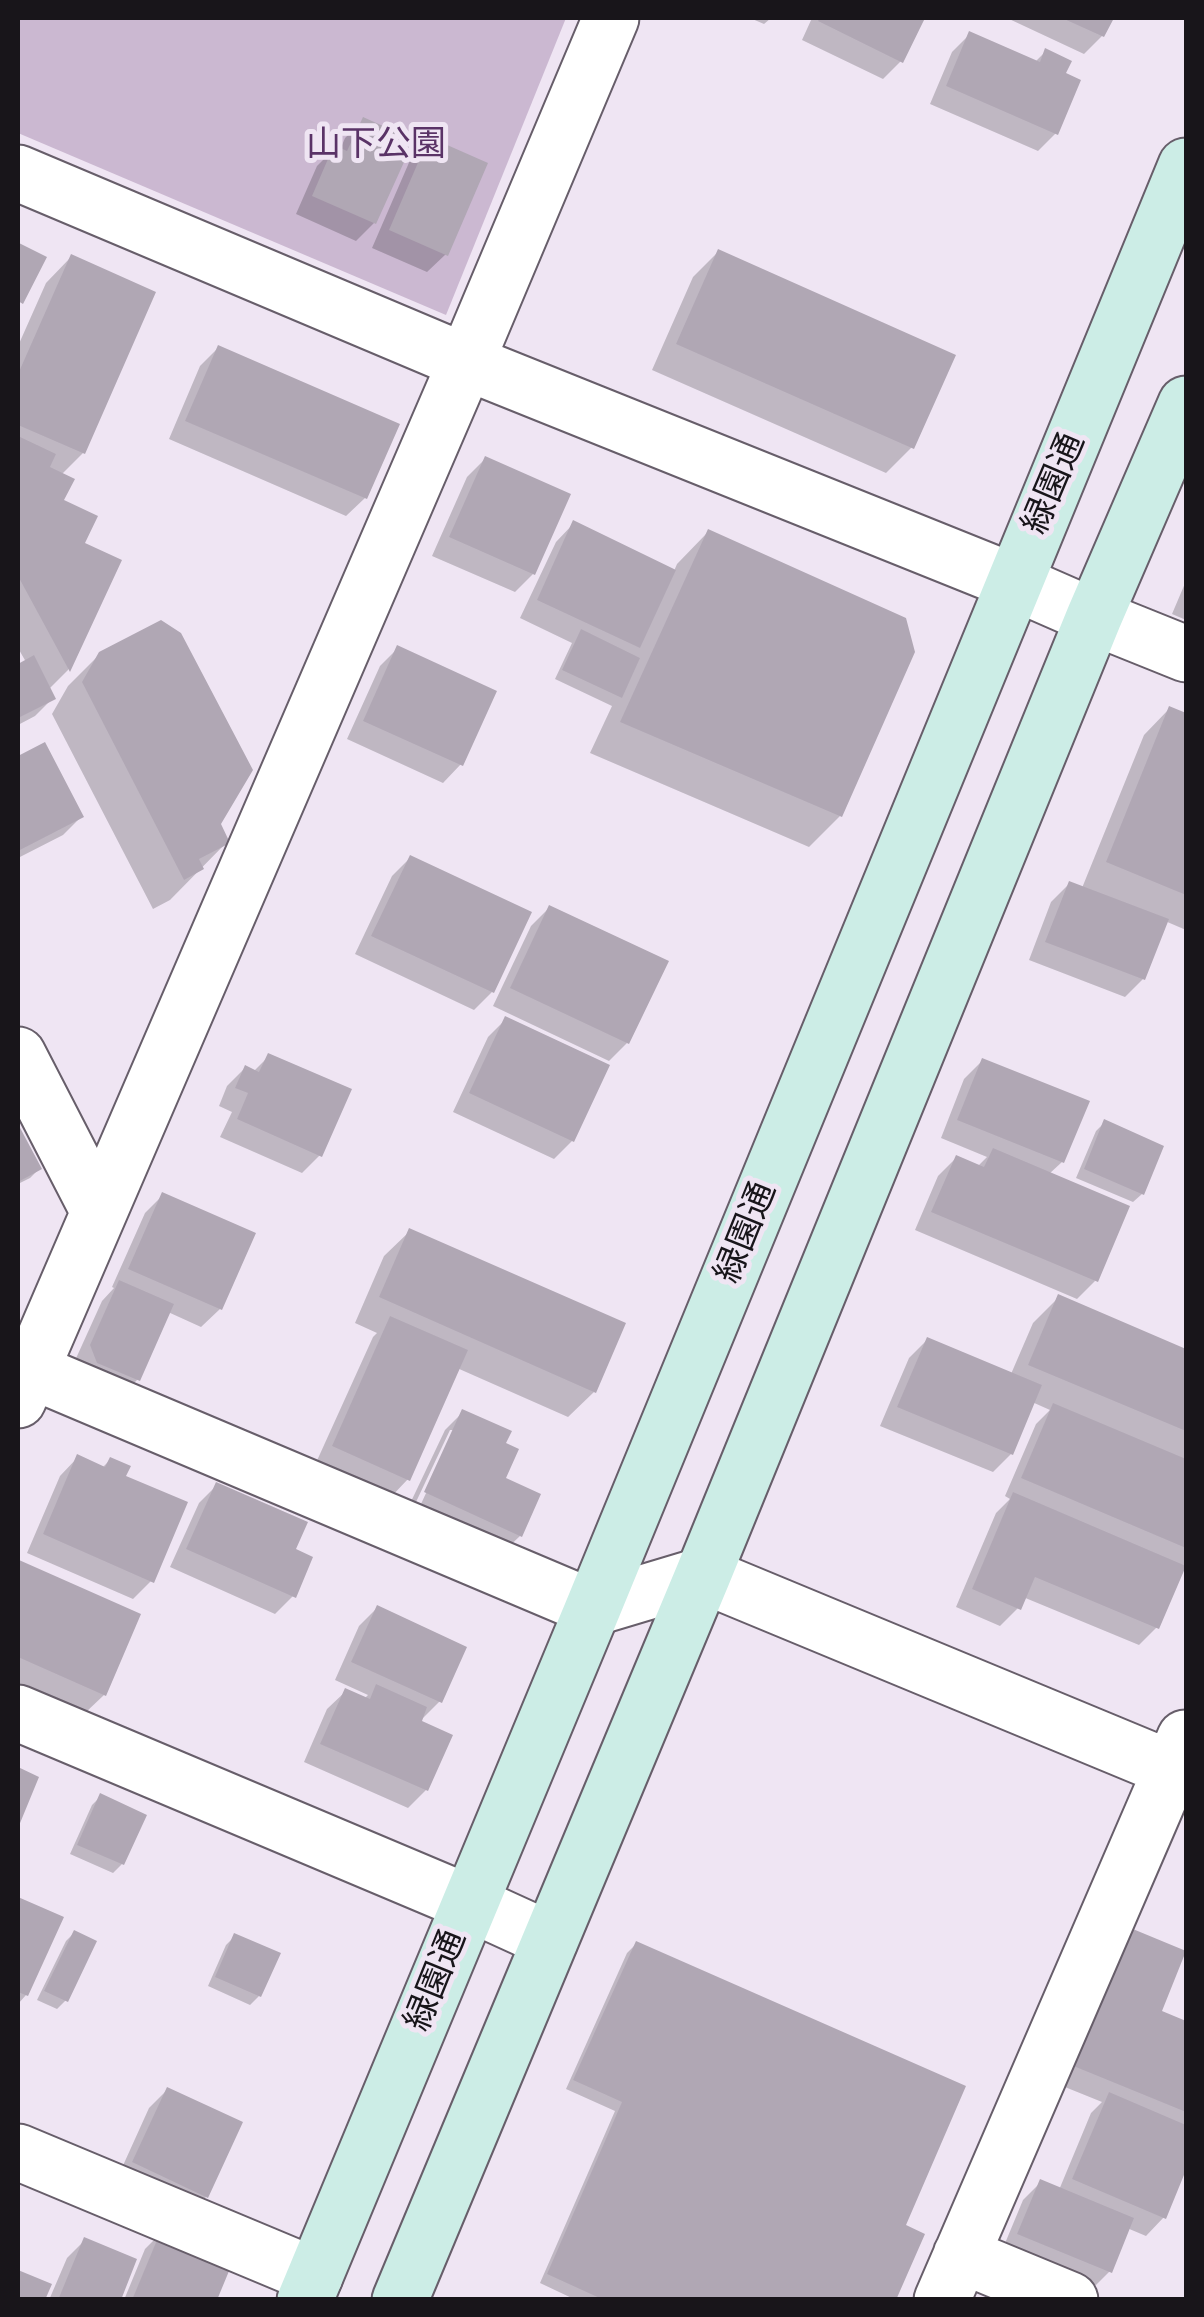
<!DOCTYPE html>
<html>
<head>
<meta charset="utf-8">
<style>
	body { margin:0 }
	#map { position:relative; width:1204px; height:2317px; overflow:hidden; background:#efe5f3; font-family:"Varela Round",sans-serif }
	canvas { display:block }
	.frame { position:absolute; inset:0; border:20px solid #18151a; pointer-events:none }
</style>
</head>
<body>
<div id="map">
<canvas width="1204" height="2317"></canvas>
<div class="frame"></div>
</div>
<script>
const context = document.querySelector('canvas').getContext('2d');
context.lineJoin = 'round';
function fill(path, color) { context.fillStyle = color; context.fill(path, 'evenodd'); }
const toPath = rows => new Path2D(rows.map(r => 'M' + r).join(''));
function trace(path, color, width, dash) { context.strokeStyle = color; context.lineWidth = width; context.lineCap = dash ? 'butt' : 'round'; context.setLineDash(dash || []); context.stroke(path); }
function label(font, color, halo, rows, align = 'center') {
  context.font = font + ' "Varela Round","Noto Sans JP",sans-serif'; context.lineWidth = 10; context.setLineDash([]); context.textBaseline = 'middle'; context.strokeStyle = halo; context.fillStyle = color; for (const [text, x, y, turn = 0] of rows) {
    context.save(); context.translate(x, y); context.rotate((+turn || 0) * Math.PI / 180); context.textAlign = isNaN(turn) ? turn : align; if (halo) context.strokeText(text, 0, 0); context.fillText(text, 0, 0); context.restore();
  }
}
fill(toPath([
	[18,18,566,18,446,315,18,133]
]), '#cbb8d1');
fill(toPath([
	[750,18,771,18,764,24],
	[812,18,922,18,901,61,883,79,802,40],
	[1007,18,1111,18,1102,36,1084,54],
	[970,34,1035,62,1046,51,1063,75,1056,133,1038,151,930,104,952,52],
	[364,120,374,223,356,241,296,214,317,166,335,148,340,150,345,138],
	[429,140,446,254,427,272,372,248,411,158],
	[20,246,22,301,18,299,18,248],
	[718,252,912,447,886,473,652,370,693,277],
	[71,257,83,453,61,475,61,502,82,545,118,562,68,670,49,689,53,698,35,716,18,725,18,666,26,662,18,648,18,346,46,283],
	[218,348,396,425,365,498,346,516,169,439,200,366],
	[485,459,533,574,515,592,432,556,467,477],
	[574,523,674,571,677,564,708,532,840,816,809,847,590,753,612,706,555,679,572,643,520,618,556,542],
	[1186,581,1186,620,1172,614],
	[398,648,461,764,443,783,347,739,380,666],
	[100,654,218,824,227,842,170,900,153,909,52,714,68,686],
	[1169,709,1186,716,1186,930,1165,921,1143,979,1125,997,1029,960,1051,902,1069,884,1082,888,1144,735],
	[44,745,81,817,63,835,18,858,18,759],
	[410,858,492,992,474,1010,355,954,392,876],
	[549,908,627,1043,609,1061,493,1006,531,926],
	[506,1019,572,1141,554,1159,453,1112,488,1037],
	[269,1056,320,1155,302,1173,220,1137,232,1112,219,1106,227,1086,245,1068,253,1072],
	[982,1061,1062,1162,1049,1174,1095,1281,1077,1299,915,1230,938,1176,956,1158,977,1167,987,1157,941,1138,964,1079],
	[1105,1122,1142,1194,1133,1202,1076,1178,1096,1131],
	[18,1129,39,1169,30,1178,18,1184],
	[163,1195,220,1309,201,1327,168,1312,138,1379,120,1397,73,1365,102,1301,114,1288,112,1287,145,1213],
	[410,1231,594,1392,568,1417,457,1368,408,1479,390,1498,315,1465,373,1337,377,1333,355,1323,384,1256],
	[1059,1297,1186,1351,1186,1563,1182,1567,1157,1627,1139,1645,1023,1597,1018,1608,1000,1626,956,1607,996,1513,1010,1499,1005,1496,1036,1424,1050,1410,1032,1402,1011,1454,993,1472,880,1426,909,1358,927,1340,1011,1374,1033,1323],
	[463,1412,503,1445,503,1479,520,1536,501,1554,407,1510,445,1430],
	[450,1430,455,1430,421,1504,416,1502],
	[78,1457,102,1468,110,1460,123,1477,151,1581,133,1599,27,1553,60,1476],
	[217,1485,293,1550,293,1596,275,1614,170,1567,199,1503],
	[20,1563,104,1695,85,1713,18,1683,18,1566],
	[377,1608,440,1701,419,1722,426,1790,408,1808,304,1762,327,1709,346,1691,364,1699,368,1695,335,1680,359,1626],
	[101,1796,122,1864,113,1873,70,1854,92,1805],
	[18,1899,60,1919,26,1995,18,2004],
	[74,1933,66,2000,57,2009,37,2000,66,1941],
	[235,1936,259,1996,250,2005,208,1986,226,1945],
	[636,1944,903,2226,893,2300,576,2300,540,2283,615,2111,566,2089,627,1953],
	[1111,1948,1159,2012,1186,2023,1186,2163,1164,2217,1146,2236,1127,2228,1109,2272,1091,2290,1001,2253,1023,2200,1041,2182,1059,2190,1091,2113,1102,2102,1055,2083],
	[167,2090,206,2197,188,2215,116,2181,149,2108],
	[163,2231,214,2300,124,2300,145,2249],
	[85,2240,118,2300,49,2300,67,2258]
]), '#0003');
fill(toPath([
	[820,18,925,18,903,63,818,21],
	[1062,18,1114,18,1104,37],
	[969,31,1040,62,1045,48,1072,61,1066,73,1081,80,1058,135,946,86],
	[363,117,414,140,376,224,312,196,334,145,347,151],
	[429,137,488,163,448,256,389,230],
	[19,243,47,257,23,304,18,301],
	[718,249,956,355,914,449,676,344],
	[71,254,156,292,85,454,18,425,18,374],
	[218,345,400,424,367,499,185,421],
	[18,436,56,454,50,467,75,479,64,500,98,516,85,543,122,560,70,672,18,576],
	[485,456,571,494,535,575,449,537],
	[573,520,676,570,640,648,537,600],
	[708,529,906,618,915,652,842,817,620,722],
	[161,620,181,633,253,770,221,824,230,843,199,859,204,869,184,880,82,682,99,652],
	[581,629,640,658,622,698,562,670],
	[397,645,497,691,463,766,363,721],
	[34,655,56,699,18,718,18,664],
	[1169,706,1186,713,1186,895,1106,862],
	[45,742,84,817,18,851,18,756],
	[410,855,532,912,494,993,371,936],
	[1069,881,1169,919,1145,980,1045,942],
	[549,905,669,961,629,1044,510,988],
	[505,1016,610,1065,574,1142,469,1093],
	[268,1053,352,1089,322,1157,237,1119,248,1093,235,1088,245,1065,259,1072],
	[982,1058,1090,1101,1064,1163,957,1120],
	[1104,1119,1164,1146,1144,1195,1084,1169],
	[18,1124,42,1169,18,1182],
	[993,1148,1130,1206,1098,1282,931,1212,956,1155,984,1167],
	[162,1192,256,1233,222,1310,128,1269],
	[409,1228,626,1323,596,1393,379,1297],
	[119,1280,174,1304,140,1381,97,1363,90,1345],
	[1058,1294,1186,1349,1186,1431,1028,1365],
	[390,1316,468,1350,410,1481,332,1446],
	[927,1337,1042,1385,1013,1455,897,1407],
	[1053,1403,1186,1459,1186,1548,1021,1478],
	[462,1409,512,1431,506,1443,519,1449,506,1478,541,1494,522,1537,424,1492],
	[77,1454,105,1467,110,1457,131,1466,126,1476,188,1502,154,1583,43,1534],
	[216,1482,308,1522,296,1549,313,1557,296,1598,186,1549],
	[1013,1492,1186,1566,1159,1629,1035,1577,1021,1610,972,1589],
	[19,1560,141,1614,106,1696,18,1657,18,1565],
	[377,1605,467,1647,442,1703,351,1662],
	[376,1684,427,1707,422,1721,453,1735,428,1791,320,1744,345,1688,370,1699],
	[18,1767,39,1777,18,1828],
	[100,1793,147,1815,124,1865,77,1845],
	[18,1897,64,1917,28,1996,18,1992],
	[1128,1927,1186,1951,1162,2011,1186,2021,1186,2112,1071,2065],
	[74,1930,97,1941,68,2002,44,1991],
	[234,1933,281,1953,261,1997,215,1977],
	[636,1941,966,2086,906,2225,925,2234,896,2300,604,2300,547,2274,622,2102,573,2080],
	[167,2087,243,2122,208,2198,132,2162],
	[1109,2092,1186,2125,1186,2170,1166,2219,1072,2179],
	[1040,2179,1134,2218,1112,2273,1017,2234],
	[162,2228,234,2259,217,2300,132,2300],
	[84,2237,137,2259,121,2300,58,2300],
	[18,2270,52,2284,45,2300,18,2300]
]), '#b0a7b4');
const street = toPath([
	[18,173,466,362,1014,582,1094,617,1186,654],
	[18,1055,99,1212],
	[18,1365,593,1608,703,1575,1186,1775],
	[18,1400,466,362,611,18],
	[18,1713,469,1903,550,1940],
	[18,2152,315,2276],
	[961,2255,1070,2300],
	[942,2300,1185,1738]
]);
const secondary = toPath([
	[305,2300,593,1608,1186,166],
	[400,2300,703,1575,1094,617,1186,404]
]);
trace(street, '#675e6a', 59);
trace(secondary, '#675e6a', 59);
trace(street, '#fff', 55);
trace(secondary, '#ccede6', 55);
label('35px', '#5a3367', '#efe5f3', [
	["山下公園",376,146]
]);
label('35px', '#18151a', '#efe5f3', [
	["緑園通",1055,484,-67],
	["緑園通",747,1233,-68],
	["緑園通",437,1981,-68]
]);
</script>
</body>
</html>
